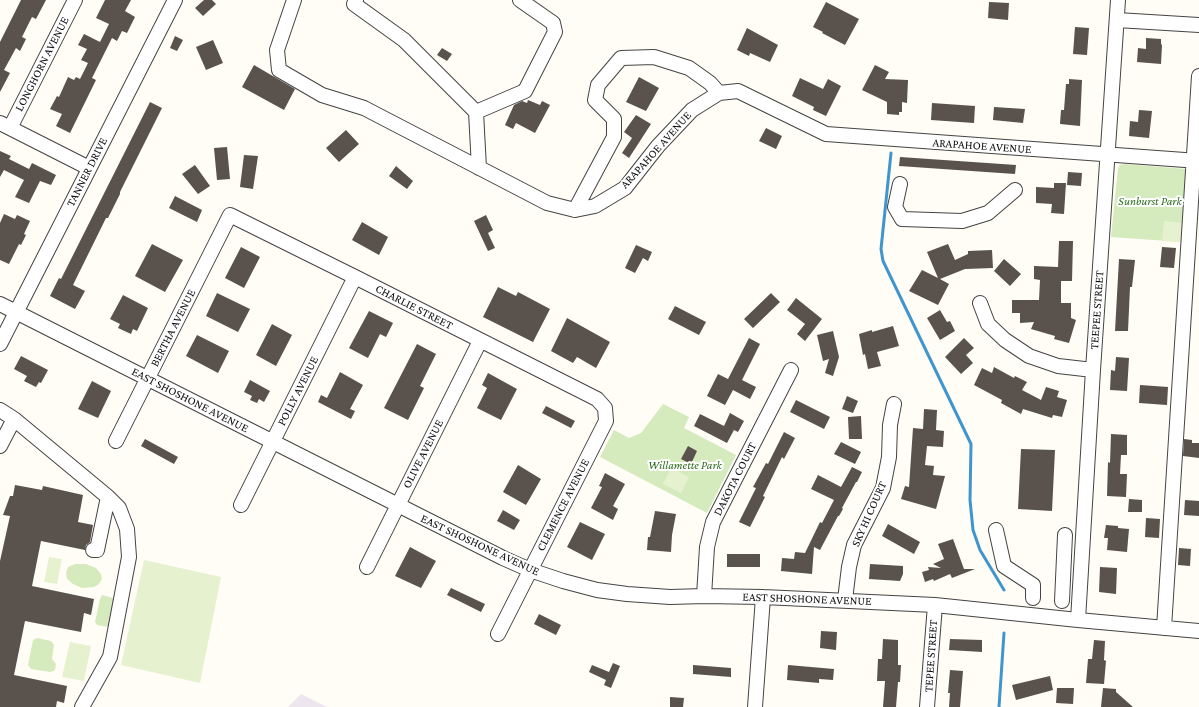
<!DOCTYPE html>
<html>
<head>
<meta charset="utf-8">
<style>
	body { margin:0 }
	canvas { display:block; background:#fffdf5 }
</style>
</head>
<body>
<canvas width="1199" height="707"></canvas>
<script>
const context = document.querySelector('canvas').getContext('2d');
context.lineJoin = 'round';
function fill(path, color) { context.fillStyle = color; context.fill(path, 'evenodd'); }
const toPath = rows => new Path2D(rows.map(r => 'M' + r).join(''));
function trace(path, color, width, dash) { context.strokeStyle = color; context.lineWidth = width; context.lineCap = dash ? 'butt' : 'round'; context.setLineDash(dash || []); context.stroke(path); }
function label(font, color, halo, rows, align = 'center') {
  context.font = font + ' "Crimson Pro",serif'; context.lineWidth = 4; context.setLineDash([]); context.textBaseline = 'middle'; context.strokeStyle = halo; context.fillStyle = color; for (const [text, x, y, turn = 0] of rows) {
    context.save(); context.translate(x, y); context.rotate((+turn || 0) * Math.PI / 180); context.textAlign = isNaN(turn) ? turn : align; if (halo) context.strokeText(text, 0, 0); context.fillText(text, 0, 0); context.restore();
  }
}
fill(toPath([
	[301,694,327,707,288,707]
]), '#eee6ef');
fill(toPath([
	[1124,164,1187,169,1182,242,1111,237,1118,168,1120,165],
	[663,404,689,417,684,428,736,455,707,513,600,457,614,430,629,438,641,433],
	[75,564,86,564,96,568,101,574,102,579,99,584,94,587,82,588,73,584,67,579,66,573,68,567],
	[102,595,113,598,115,601,111,625,108,627,97,625,95,622,100,599],
	[37,638,51,641,54,645,52,659,56,664,55,670,50,672,31,669,28,665,33,640]
]), '#d5ebbd');
fill(toPath([
	[1164,221,1183,223,1182,242,1162,241],
	[671,468,689,477,681,493,663,484],
	[49,557,62,559,57,584,44,582],
	[144,560,221,577,200,683,121,665],
	[70,642,91,646,84,681,62,677]
]), '#e6f2cf');
trace(toPath([
	[891,153,881,249,883,261,971,444,970,500,973,530,980,550,1004,590],
	[999,707,1004,633]
]), '#3f96cf', 3);
fill(toPath([
	[21,0,46,0,36,19,32,17,22,37,26,39,20,51,16,48,4,70,10,73,0,92,0,42],
	[105,0,131,0,125,11,135,17,127,33,122,31,117,41,112,38,92,78,96,80,70,133,56,126,62,114,50,109,57,96,59,97,68,77,74,80,76,77,80,79,88,63,81,60,87,49,78,45,84,34,100,42,109,24,96,18],
	[204,0,212,0,216,4,203,16,195,8],
	[826,2,859,19,845,45,822,33,823,32,813,27],
	[989,2,1009,3,1008,20,988,18],
	[1075,27,1089,28,1087,55,1073,54],
	[747,28,778,45,770,62,750,53,749,56,737,50],
	[175,36,183,40,177,51,170,48],
	[1146,38,1161,39,1161,44,1162,45,1161,64,1137,62,1138,48,1146,49],
	[213,40,223,63,206,70,196,47],
	[442,48,452,54,447,61,437,55],
	[254,65,295,89,284,110,242,87],
	[875,65,889,72,885,79,908,80,907,103,902,102,902,112,899,112,899,115,887,114,887,102,862,90],
	[639,77,659,88,646,111,626,102],
	[800,78,823,89,828,79,841,86,826,116,813,110,814,107,792,96],
	[1069,79,1082,80,1080,126,1060,124,1061,110,1064,110,1066,84,1069,84],
	[528,100,540,105,542,101,550,105,535,133,516,123,513,129,505,125,514,105,522,101,527,103],
	[150,102,162,108,120,192,120,194,108,218,106,218,73,285,85,291,75,309,50,296,59,278,61,279],
	[932,103,975,106,974,123,931,120],
	[994,107,1025,109,1023,123,993,120],
	[1139,110,1152,111,1149,138,1129,136,1130,121,1138,122],
	[636,115,651,124,629,158,622,153,632,138,624,132],
	[766,128,782,136,776,149,759,141],
	[346,130,359,144,339,162,326,148],
	[227,147,230,179,217,180,214,148],
	[0,151,11,156,9,159,29,169,32,163,56,175,51,185,40,181,29,203,15,197,24,180,4,170,0,177],
	[244,155,258,156,253,189,240,187],
	[900,157,1016,165,1015,174,899,166],
	[195,165,210,186,198,194,182,174],
	[396,166,413,181,407,189,389,176],
	[1068,172,1082,173,1081,186,1067,185],
	[1054,183,1066,183,1064,214,1051,213,1052,204,1036,203,1036,187,1054,188],
	[175,196,202,210,197,222,169,208],
	[4,214,15,219,17,215,30,221,24,234,26,235,21,245,19,244,9,264,0,260,0,223],
	[486,215,493,230,488,233,495,248,488,251,474,221],
	[362,222,388,237,379,255,352,240],
	[1059,241,1073,241,1072,281,1061,281,1061,303,1071,303,1071,318,1076,320,1069,343,1054,339,1055,336,1031,329,1034,322,1020,323,1020,313,1012,313,1012,300,1039,300,1040,280,1034,279,1034,266,1058,267],
	[152,244,183,260,165,292,135,276],
	[948,244,955,260,968,254,968,251,992,250,993,268,965,269,940,279,949,284,938,305,909,291,922,270,938,278,927,252],
	[636,245,652,252,648,261,643,258,635,273,625,268],
	[241,247,260,257,244,288,225,278],
	[1162,247,1176,248,1174,268,1160,267],
	[1004,259,1021,274,1010,286,994,271],
	[1119,259,1135,260,1132,287,1130,287,1128,331,1115,331],
	[498,287,516,296,518,292,550,309,533,342,483,317],
	[217,293,250,309,238,332,206,316],
	[771,293,780,302,753,328,744,319],
	[123,295,148,308,137,331,133,329,131,334,118,328,120,324,110,319],
	[796,298,822,319,805,341,797,334,805,324,787,310],
	[675,306,706,322,699,335,668,319],
	[940,310,947,322,950,321,955,331,940,340,927,318],
	[369,311,393,323,386,337,380,334,368,358,349,348],
	[567,318,610,342,596,368,577,357,573,363,551,351],
	[272,324,292,335,276,366,256,355],
	[893,326,899,346,877,352,881,366,868,369,865,354,863,355,859,334,872,330,872,332],
	[833,331,839,357,833,376,825,373,829,359,823,361,817,335],
	[197,335,229,351,218,373,186,356],
	[749,338,760,344,742,380,756,387,750,399,733,390,725,405,707,396,718,374,728,379],
	[964,338,974,348,966,355,973,363,961,374,945,357],
	[417,344,436,354,420,386,424,388,408,420,384,408],
	[21,356,48,370,41,383,39,382,36,387,24,381,27,376,14,369],
	[1116,357,1129,358,1127,391,1110,390,1111,370,1115,371],
	[994,367,1014,378,1015,376,1027,382,1022,390,1041,400,1046,387,1059,391,1057,397,1067,400,1062,417,1053,415,1052,418,1023,409,1021,414,1001,403,1002,400,974,385,982,368,992,373],
	[340,372,363,385,350,409,355,411,351,419,318,402,321,395,327,398],
	[488,373,517,389,501,420,477,408,487,388,482,385],
	[250,380,270,391,264,402,259,399,257,403,250,400,252,396,244,392],
	[92,381,111,391,98,418,78,409],
	[1140,385,1168,387,1167,405,1139,403],
	[847,396,858,401,853,413,842,409],
	[796,400,830,417,824,429,790,412],
	[546,406,575,421,571,428,542,413],
	[924,409,937,410,936,430,944,431,943,447,927,446,925,465,934,466,933,475,945,476,936,509,901,499,905,486,909,487,913,428,923,429],
	[730,413,744,421,738,432,734,430,727,443,694,426,700,414,724,426],
	[861,416,862,439,849,439,848,417],
	[784,432,795,438,784,459,782,457,763,496,765,497,750,527,739,522,756,488,753,487,766,463,768,464],
	[1111,434,1127,435,1127,455,1121,455,1120,474,1127,474,1126,497,1107,496,1108,462,1110,463],
	[145,439,178,457,174,464,141,446],
	[1184,439,1192,440,1192,443,1199,443,1199,458,1183,456],
	[841,442,861,452,855,464,834,454],
	[688,446,697,451,691,464,681,459],
	[1021,449,1055,450,1052,511,1018,509],
	[518,465,541,479,526,505,503,492],
	[852,467,862,472,857,482,856,482,842,508,843,509,839,516,838,516,820,550,814,547,812,574,781,571,782,558,794,559,795,552,805,553,820,522,822,523,834,500,811,489,818,475,841,487],
	[605,473,625,484,613,506,618,509,613,520,591,508,602,487,599,486],
	[15,485,42,490,43,486,83,495,78,522,93,525,90,542,86,545,85,550,41,541,32,586,94,599,91,615,84,613,81,632,25,621,14,675,67,686,64,703,57,701,56,707,0,707,0,561,10,516,3,515,10,496,13,496],
	[1129,499,1142,500,1142,512,1128,512],
	[1185,500,1199,501,1199,516,1184,515],
	[503,510,520,520,514,530,497,521],
	[655,511,676,514,672,535,671,552,647,550,648,537,650,537],
	[1146,518,1160,519,1159,538,1145,537],
	[580,522,605,534,592,560,567,547],
	[888,524,920,542,914,554,882,536],
	[1106,525,1118,526,1118,528,1129,529,1127,552,1107,550,1108,538,1104,538],
	[953,539,964,569,975,569,952,578,950,574,934,581,933,579,925,582,922,572,929,570,928,567,941,568,933,564,944,559,938,544],
	[410,547,436,561,421,588,395,576],
	[1179,548,1191,549,1190,566,1178,565],
	[727,554,760,554,760,567,727,567],
	[870,564,903,566,903,574,900,581,869,579],
	[1100,567,1117,568,1116,594,1099,592],
	[451,588,485,604,481,612,447,595],
	[539,614,561,625,556,635,534,624],
	[821,631,837,632,836,650,820,648],
	[883,639,898,640,898,665,901,665,900,682,898,682,896,707,883,707,885,681,877,681,878,659,882,659],
	[950,639,982,640,982,652,949,650],
	[1094,640,1105,641,1104,660,1106,661,1104,684,1086,683,1088,659,1092,659],
	[613,663,620,666,611,688,604,685,606,680,589,672,592,665,609,672],
	[693,665,731,668,731,677,693,674],
	[788,665,834,669,833,680,819,679,819,683,787,680],
	[950,670,963,671,960,707,949,707,950,693,948,693],
	[1050,676,1053,690,1016,700,1012,685],
	[1057,688,1074,688,1073,704,1056,703],
	[1103,688,1116,689,1116,692,1133,707,1101,707],
	[670,697,684,698,683,707,670,707]
]), '#5a524d');
const minor = toPath([
	[294,0,277,50,279,70,322,95,364,108,547,203,575,210,595,206,625,188,658,146,692,110,719,93,738,91,826,134,1199,161],
	[356,0,354,4,404,40,476,112,479,168],
	[1117,20,1199,25],
	[476,112,525,91,555,32,553,23,520,0],
	[0,123,89,168],
	[10,128,75,0],
	[900,184,895,207,902,219,962,221,988,213,1015,190],
	[575,210,614,137,614,119,595,100,598,85,621,58,654,57,689,68,710,83,719,93],
	[980,303,988,324,1005,340,1029,356,1058,366,1093,370],
	[0,304,503,558,530,570,563,581,597,590,627,594,670,597,704,596,763,597,935,605,1078,620,1199,631],
	[0,344,175,0],
	[0,410,14,419,0,446],
	[14,419,108,497,119,508,127,529,129,557,110,657,82,707],
	[116,441,230,215,355,277,597,399,605,408,606,421,498,634],
	[241,505,355,277],
	[996,530,1004,566,1033,585,1033,598],
	[93,550,97,550,108,497],
	[367,567,480,341],
	[704,596,707,547,713,522,791,370],
	[845,600,849,567,854,545,883,488,889,457,890,425,894,404],
	[1062,601,1065,535],
	[1078,620,1093,370,1118,0],
	[1164,628,1199,76],
	[755,707,763,597],
	[927,707,935,605]
]);
trace(minor, '#444', 16);
trace(minor, '#fff', 14);
label('12px', '#111', '#fff', [
	["LONGHORN AVENUE",42,64,-63],
	["ARAPAHOE AVENUE",982,146,4],
	["ARAPAHOE AVENUE",656,150,-48],
	["TANNER DRIVE",87,172,-63],
	["CHARLIE STREET",414,307,27],
	["TEEPEE STREET",1097,310,-86],
	["BERTHA AVENUE",173,328,-63],
	["POLLY AVENUE",298,391,-63],
	["EAST SHOSHONE AVENUE",190,400,27],
	["OLIVE AVENUE",423,454,-63],
	["DAKOTA COURT",735,479,-63],
	["CLEMENCE AVENUE",563,505,-63],
	["SKY HI COURT",869,514,-66],
	["EAST SHOSHONE AVENUE",480,545,25],
	["EAST SHOSHONE AVENUE",807,599,2],
	["TEPEE STREET",931,656,-86]
]);
label('italic 12px', '#2f6b1f', '#fff', [
	["Sunburst Park",1150,201],
	["Willamette Park",685,465]
]);
</script>
</body>
</html>
